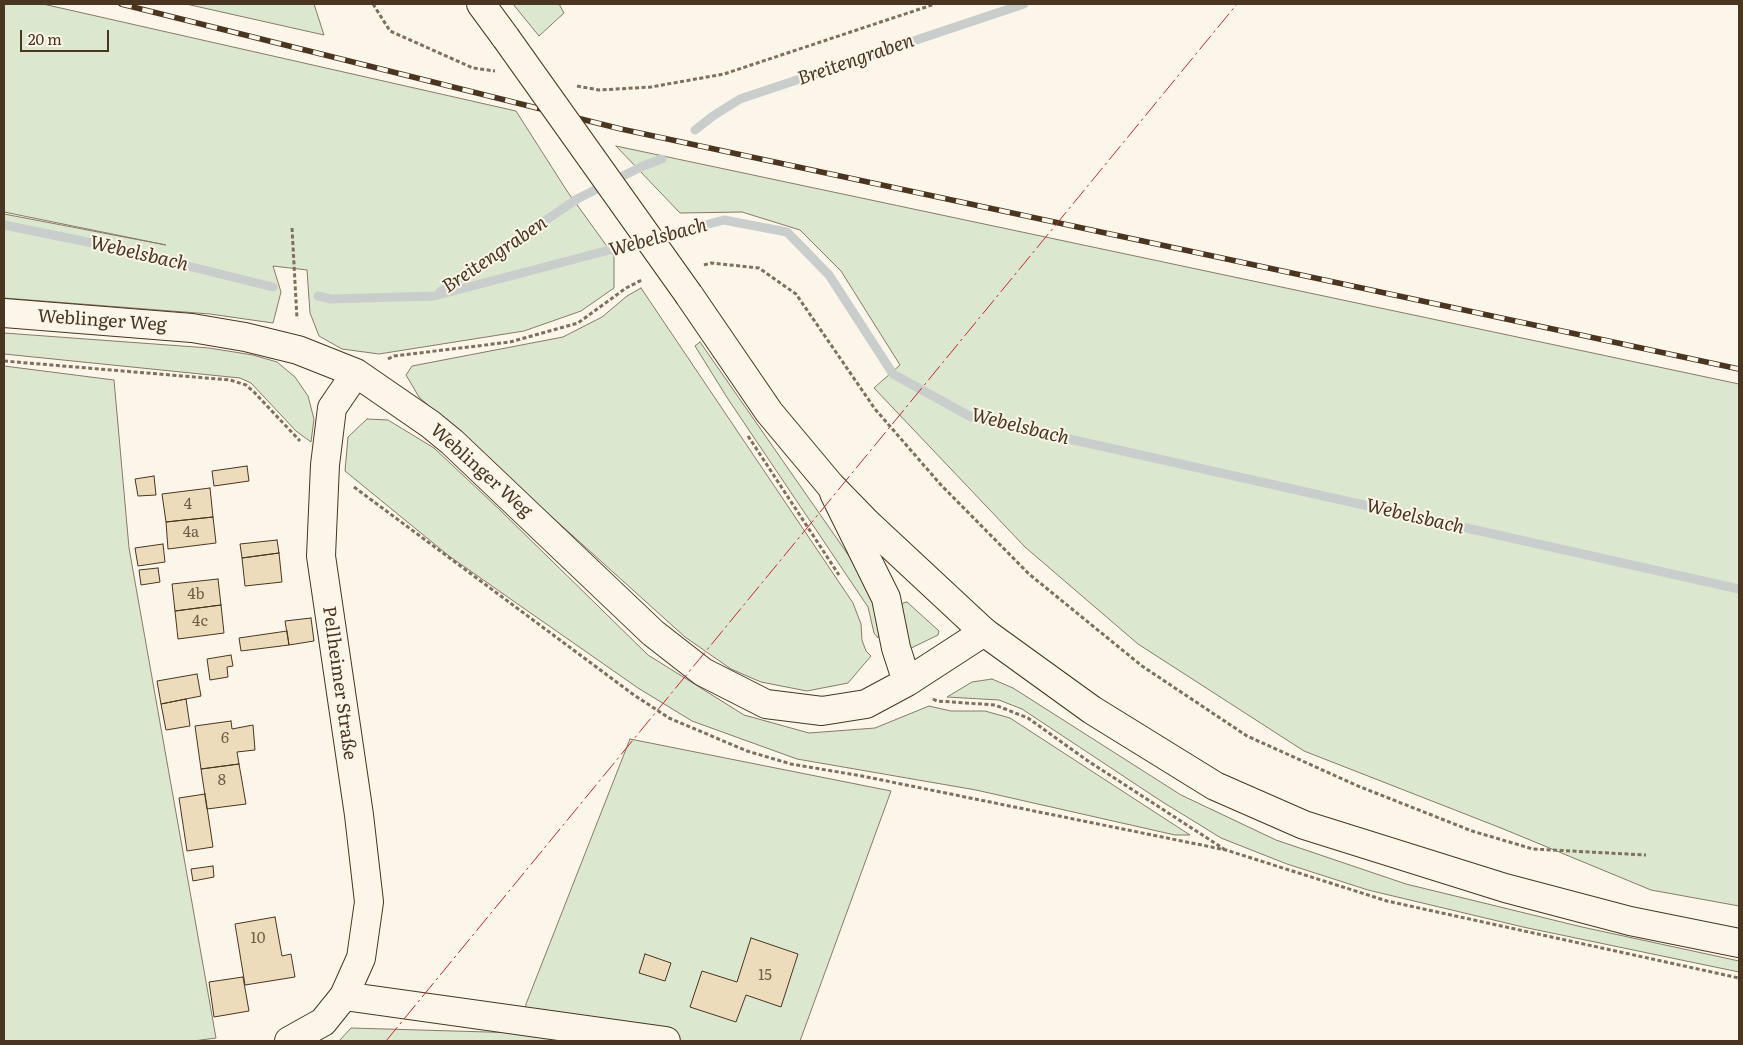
<!DOCTYPE html>
<html>
<head>
<meta charset="utf-8">
<style>
	body { margin:0 }
	#map { position:relative; width:1743px; height:1045px; overflow:hidden; background:#fbf6e9; font-family:Literata,serif }
	canvas { display:block }
	.frame { position:absolute; inset:0; border:5px solid #4a3520; pointer-events:none }
	.scale { position:absolute; left:20px; top:30px; width:89px; height:22px; box-sizing:border-box; border:2px solid #4a3520; border-top:0; padding-left:6px; font-size:15px; line-height:18px; white-space:nowrap; color:#4a3520; -webkit-text-stroke:4px #fbf6e9; paint-order:stroke }
</style>
</head>
<body>
<div id="map">
<canvas width="1743" height="1045"></canvas>
<div class="frame"></div>
<div class="scale">20 m</div>
</div>
<script>
const context = document.querySelector('canvas').getContext('2d');
context.lineJoin = 'round';
function fill(path, color) { context.fillStyle = color; context.fill(path, 'evenodd'); }
const toPath = rows => new Path2D(rows.map(r => 'M' + r).join(''));
function trace(path, color, width, dash) { context.strokeStyle = color; context.lineWidth = width; context.lineCap = dash ? 'butt' : 'round'; context.setLineDash(dash || []); context.stroke(path); }
function label(font, color, halo, rows, align = 'center') {
  context.font = font + ' Literata,serif'; context.lineWidth = 4; context.setLineDash([]); context.textBaseline = 'middle'; context.strokeStyle = halo; context.fillStyle = color; for (const [text, x, y, turn = 0] of rows) {
    context.save(); context.translate(x, y); context.rotate((+turn || 0) * Math.PI / 180); context.textAlign = isNaN(turn) ? turn : align; if (halo) context.strokeText(text, 0, 0); context.fillText(text, 0, 0); context.restore();
  }
}
const green = toPath([
	[4,4,43,4,516,111,567,191,614,256,614,288,581,311,524,331,379,354,342,349,319,336,310,313,307,270,273,266,281,292,273,323,210,314,4,298,4,214,166,245,4,212,4,4],
	[186,4,314,4,324,35,186,4],
	[513,4,559,4,564,13,539,36,513,4],
	[616,146,1739,384,1739,906,1651,890,1501,828,1304,751,1138,644,1025,547,874,388,900,365,841,271,800,230,742,212,680,213,616,146],
	[641,288,853,603,861,624,862,640,866,651,871,656,848,683,807,691,761,682,731,669,685,637,419,397,406,375,412,366,563,337,602,317,627,296,641,288],
	[4,333,209,348,253,355,277,362,295,377,308,396,314,419,311,442,296,431,251,383,240,378,4,354,4,333],
	[700,342,872,589,880,629,878,638,874,633,868,607,728,399,695,346,700,342],
	[4,366,114,380,129,548,216,1038,193,1041,4,1041,4,366],
	[367,419,388,420,434,448,499,509,648,655,744,715,809,733,875,728,929,706,951,711,985,711,1010,718,1190,835,1175,835,976,790,797,759,692,721,638,688,449,556,345,471,348,437,367,419],
	[907,602,939,631,938,635,903,652,901,606,903,603,907,602],
	[992,679,1013,688,1181,795,1276,840,1406,884,1582,927,1739,961,1739,972,1523,927,1368,890,1287,864,1221,838,1161,801,1022,709,999,700,947,697,972,682,992,679],
	[630,739,891,791,800,1041,339,1041,351,1028,522,1033,526,1004,630,739]
]);
fill(green, '#dce7d0');
trace(green, '#887966', 1);
trace(toPath([
	[695,130,713,116,740,99,1024,4],
	[4,225,107,246,273,287],
	[440,292,577,199,643,166,662,159],
	[318,296,331,299,434,296,724,220,787,232,829,275,893,374,971,417,1739,589]
]), '#c9cecd', 9);
const building = toPath([
	[247,466,249,481,214,486,212,471,247,466],
	[154,476,156,495,138,496,135,479,154,476],
	[210,488,213,517,166,522,162,494,210,488],
	[213,517,216,543,168,549,166,522,213,517],
	[277,540,279,553,242,558,240,544,277,540],
	[163,544,165,562,138,566,135,548,163,544],
	[279,553,282,582,245,586,242,558,279,553],
	[158,568,160,582,141,585,139,570,158,568],
	[218,579,221,605,175,611,172,584,218,579],
	[221,605,224,633,178,639,175,611,221,605],
	[311,618,314,641,289,645,285,621,311,618],
	[287,631,289,645,241,651,239,638,287,631],
	[231,655,233,666,227,667,228,677,210,680,207,659,231,655],
	[197,674,201,696,161,704,157,681,197,674],
	[186,699,190,726,166,730,161,704,186,699],
	[231,721,232,729,253,725,255,750,237,752,239,764,201,769,195,726,231,721],
	[239,764,246,804,207,809,201,769,239,764],
	[205,794,213,847,187,851,179,798,205,794],
	[213,866,214,877,193,881,191,869,213,866],
	[275,917,282,956,291,954,295,977,245,985,235,924,275,917],
	[751,938,798,954,781,1007,746,995,736,1022,690,1007,702,971,737,982,751,938],
	[645,954,671,963,665,981,639,973,645,954],
	[243,977,249,1011,214,1017,209,982,243,977]
]);
fill(building, '#ecdcbc');
trace(building, '#4a3520', 1);
const minor = toPath([
	[4,313,192,328,245,337,298,350,356,373,430,424,452,442,653,633,703,672,766,704,822,711,866,704,907,682,984,632],
	[834,493,886,598,896,648,907,682],
	[344,996,666,1041],
	[289,1041,323,1022,344,996,361,958,369,902,359,815,321,556,325,465,332,408,356,373]
]);
const major = toPath([
	[481,4,506,38],
	[689,295,769,412,830,485,867,523,984,632,1092,710,1215,786,1304,825,1505,888,1630,921,1739,943]
]);
trace(minor, '#4a3520', 30);
trace(major, '#4a3520', 30);
trace(toPath([
	[373,4,390,31,473,68,495,71],
	[577,86,599,90,651,87,724,74,935,4],
	[292,228,297,319],
	[704,265,711,263,759,268,796,294,875,409,941,485,1029,574,1142,666,1247,736,1358,786,1472,831,1533,849,1646,855],
	[388,359,394,356,510,342,578,323,626,288,642,280],
	[4,361,230,380,246,385,254,392,300,441],
	[748,436,839,575],
	[354,487,634,695,669,718,747,751,791,764,862,776,1226,850,1387,901,1739,978],
	[933,699,937,701,995,705,1028,718,1088,761,1224,849]
]), '#7f6f5c', 3, [4, 2.5]);
trace(minor, '#fbf6e9', 28);
trace(major, '#fbf6e9', 28);
const rail = toPath([
	[121,4,621,129,1739,369]
]);
trace(rail, '#4a3520', 5.5);
trace(rail, '#fbf6e9', 4, [11]);
const majorBridge = toPath([
	[506,38,689,295]
]);
trace(majorBridge, '#4a3520', 30, []);
trace(majorBridge, '#fbf6e9', 28);
trace(toPath([
	[386,1041,1237,4]
]), '#c62828', 1, [18, 4, 2.5, 4]);
label('15px', '#725f47', null, [
	["4",188,505],
	["4a",191,533],
	["4b",196,595],
	["4c",200,622],
	["6",225,739],
	["8",222,781],
	["10",258,939],
	["15",765,976]
]);
label('18px', '#4a3520', '#fbf6e9', [
	["Weblinger Weg",102,321,4],
	["Weblinger Weg",481,471,42],
	["Pellheimer Straße",339,683,82]
]);
label('italic 19px', '#4a3520', '#fbf6e9', [
	["Breitengraben",856,60,-19],
	["Webelsbach",658,238,-15],
	["Webelsbach",139,254,13],
	["Breitengraben",495,255,-34],
	["Webelsbach",1020,427,14],
	["Webelsbach",1415,517,13]
]);
</script>
</body>
</html>
